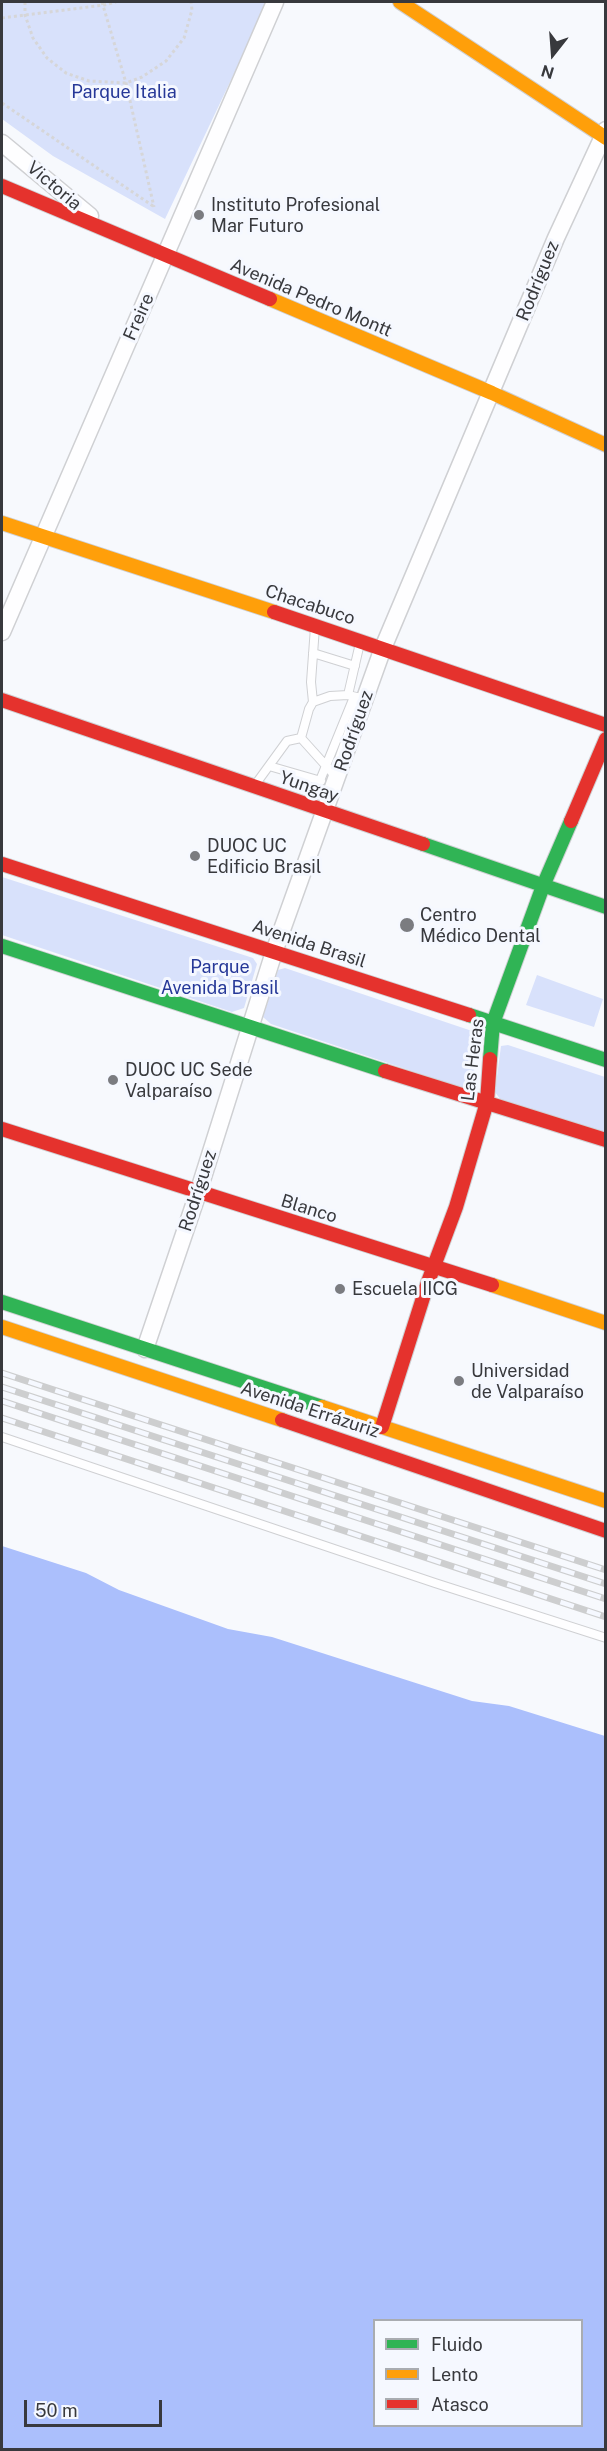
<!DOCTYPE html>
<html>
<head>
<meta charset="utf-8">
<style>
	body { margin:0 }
	#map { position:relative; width:607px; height:2451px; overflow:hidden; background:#f7f9fd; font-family:"Public Sans",sans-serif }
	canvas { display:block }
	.frame { position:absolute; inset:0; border:3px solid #38393d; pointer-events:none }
	.legend { position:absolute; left:373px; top:2319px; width:210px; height:108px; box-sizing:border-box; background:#f5f8ff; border:2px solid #a9acb1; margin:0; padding:8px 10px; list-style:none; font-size:18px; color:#38393d }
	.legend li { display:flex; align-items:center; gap:12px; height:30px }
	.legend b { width:30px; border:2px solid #a9acb1 }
	.north { position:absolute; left:523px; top:24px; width:60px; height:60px; -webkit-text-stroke:4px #f5f8ff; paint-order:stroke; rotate:197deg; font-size:16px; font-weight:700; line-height:24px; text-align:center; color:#38393d }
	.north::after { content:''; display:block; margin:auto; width:21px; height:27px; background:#38393d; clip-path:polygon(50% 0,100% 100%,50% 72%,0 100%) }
	.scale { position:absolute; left:24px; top:2400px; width:138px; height:27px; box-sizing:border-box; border:3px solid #38393d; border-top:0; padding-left:8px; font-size:18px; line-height:21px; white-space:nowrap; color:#38393d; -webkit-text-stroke:4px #f5f8ff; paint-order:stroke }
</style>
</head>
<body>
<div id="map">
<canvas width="607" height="2451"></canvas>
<div class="frame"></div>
<ul class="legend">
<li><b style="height:8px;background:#30b455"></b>Fluido</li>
<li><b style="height:8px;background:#ff9f0a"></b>Lento</li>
<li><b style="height:8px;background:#e5322d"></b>Atasco</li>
</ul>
<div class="north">N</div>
<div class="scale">50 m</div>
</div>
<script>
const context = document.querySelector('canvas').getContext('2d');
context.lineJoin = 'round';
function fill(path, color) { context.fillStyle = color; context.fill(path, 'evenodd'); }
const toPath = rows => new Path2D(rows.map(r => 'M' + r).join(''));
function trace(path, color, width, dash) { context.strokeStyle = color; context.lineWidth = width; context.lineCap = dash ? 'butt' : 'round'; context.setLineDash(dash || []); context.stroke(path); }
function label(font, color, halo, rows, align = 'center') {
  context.font = font + ' "Public Sans",sans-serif'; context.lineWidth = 6; context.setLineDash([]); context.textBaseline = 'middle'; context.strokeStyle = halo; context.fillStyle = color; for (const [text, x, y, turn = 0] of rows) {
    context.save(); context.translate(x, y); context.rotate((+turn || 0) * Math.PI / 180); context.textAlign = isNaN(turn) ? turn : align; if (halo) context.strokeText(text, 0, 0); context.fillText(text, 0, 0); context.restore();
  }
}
fill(toPath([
	[2,2,268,2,165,219,53,156,2,119],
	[2,877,253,958,257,964,244,1008,232,1012,2,935],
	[285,968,472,1031,477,1036,473,1085,466,1089,271,1024,263,1017,278,970],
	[537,975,603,999,594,1027,526,1005],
	[508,1045,605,1077,605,1133,500,1099,495,1092,501,1046]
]), '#d8e1fb');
fill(toPath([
	[2,1546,86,1573,119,1590,228,1629,272,1637,472,1701,509,1706,605,1736,605,2449,2,2449],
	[374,2320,582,2320,582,2426,374,2426]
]), '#abbffc');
const lane = toPath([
	[313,653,355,666],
	[348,695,360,643],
	[313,702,311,682,315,627],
	[269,766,321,781],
	[337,778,301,738,309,709,313,702,330,696,348,695,365,699],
	[255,785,287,741,301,738],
	[310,805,354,697],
	[2,1437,435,1583,606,1638]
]);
const street = toPath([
	[2,143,90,216],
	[2,632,275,2],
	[145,1349,198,1193,274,952,383,648,556,238,606,130]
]);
const fast = toPath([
	[423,844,606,907],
	[2,946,385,1071],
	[469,1015,606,1060],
	[490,1059,493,1023,543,886,571,821],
	[2,1302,322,1407]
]);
const slow = toPath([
	[400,2,606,138],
	[270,299,492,393,606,445],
	[2,523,274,612],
	[492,1285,606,1323],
	[2,1327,282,1420],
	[322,1407,606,1501]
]);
const jam = toPath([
	[2,186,270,299],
	[274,612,606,725],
	[2,700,423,844],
	[571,821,606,739],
	[2,864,469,1015],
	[385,1071,606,1140],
	[2,1129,492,1285],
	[282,1420,606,1531],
	[382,1427,428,1282,456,1207,487,1102,490,1059]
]);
trace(lane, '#cfd0d3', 10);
trace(street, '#cfd0d3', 19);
trace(fast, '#cfd0d3', 16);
trace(slow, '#cfd0d3', 16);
trace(jam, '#cfd0d3', 16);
trace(toPath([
	[25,2,25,15,33,38,47,58,66,73,89,81,126,83,142,77,166,61,184,38,192,10,191,2],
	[102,2,126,83,154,207],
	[2,18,104,5,116,2],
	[2,103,153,206]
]), '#d6d6d8', 3, [3, 3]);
trace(lane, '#fefeff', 8);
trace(street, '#fefeff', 16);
trace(fast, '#30b455', 14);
trace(slow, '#ff9f0a', 14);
trace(jam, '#e5322d', 14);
const rail = toPath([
	[2,1373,606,1570],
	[2,1387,606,1584],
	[2,1401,606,1599],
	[2,1418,606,1617]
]);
trace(rail, '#cdcecf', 7);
trace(rail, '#f5f8ff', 4.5, [14]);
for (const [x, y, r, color] of [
	[199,215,6,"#7b7c80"],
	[195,856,6,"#7b7c80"],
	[407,925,8,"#7b7c80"],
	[113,1080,6,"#7b7c80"],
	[340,1289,6,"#7b7c80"],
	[459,1381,6,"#7b7c80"]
]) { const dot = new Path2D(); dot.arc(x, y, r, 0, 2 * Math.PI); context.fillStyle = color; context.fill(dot); trace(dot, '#f5f8ff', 2); }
label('18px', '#263898', '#f5f8ff', [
	["Parque Italia",124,92],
	["Parque",220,967],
	["Avenida Brasil",220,988]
]);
label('18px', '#38393d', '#f5f8ff', [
	["Victoria",54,186,40],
	["Rodríguez",538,281,-68],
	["Avenida Pedro Montt",311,298,23],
	["Freire",139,317,-66],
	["Chacabuco",310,605,18],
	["Rodríguez",354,731,-71],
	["Yungay",309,787,19],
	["Avenida Brasil",309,944,18],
	["Las Heras",473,1060,-83],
	["Rodríguez",198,1191,-72],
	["Blanco",309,1209,17],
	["Avenida Errázuriz",310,1410,18]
]);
label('18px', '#38393d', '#f5f8ff', [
	["Instituto Profesional",211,205],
	["Mar Futuro",211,226],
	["DUOC UC",207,846],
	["Edificio Brasil",207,867],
	["Centro",420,915],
	["Médico Dental",420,936],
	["DUOC UC Sede",125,1070],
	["Valparaíso",125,1091],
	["Escuela IICG",352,1289],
	["Universidad",471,1371],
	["de Valparaíso",471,1392]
], 'left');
</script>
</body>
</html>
